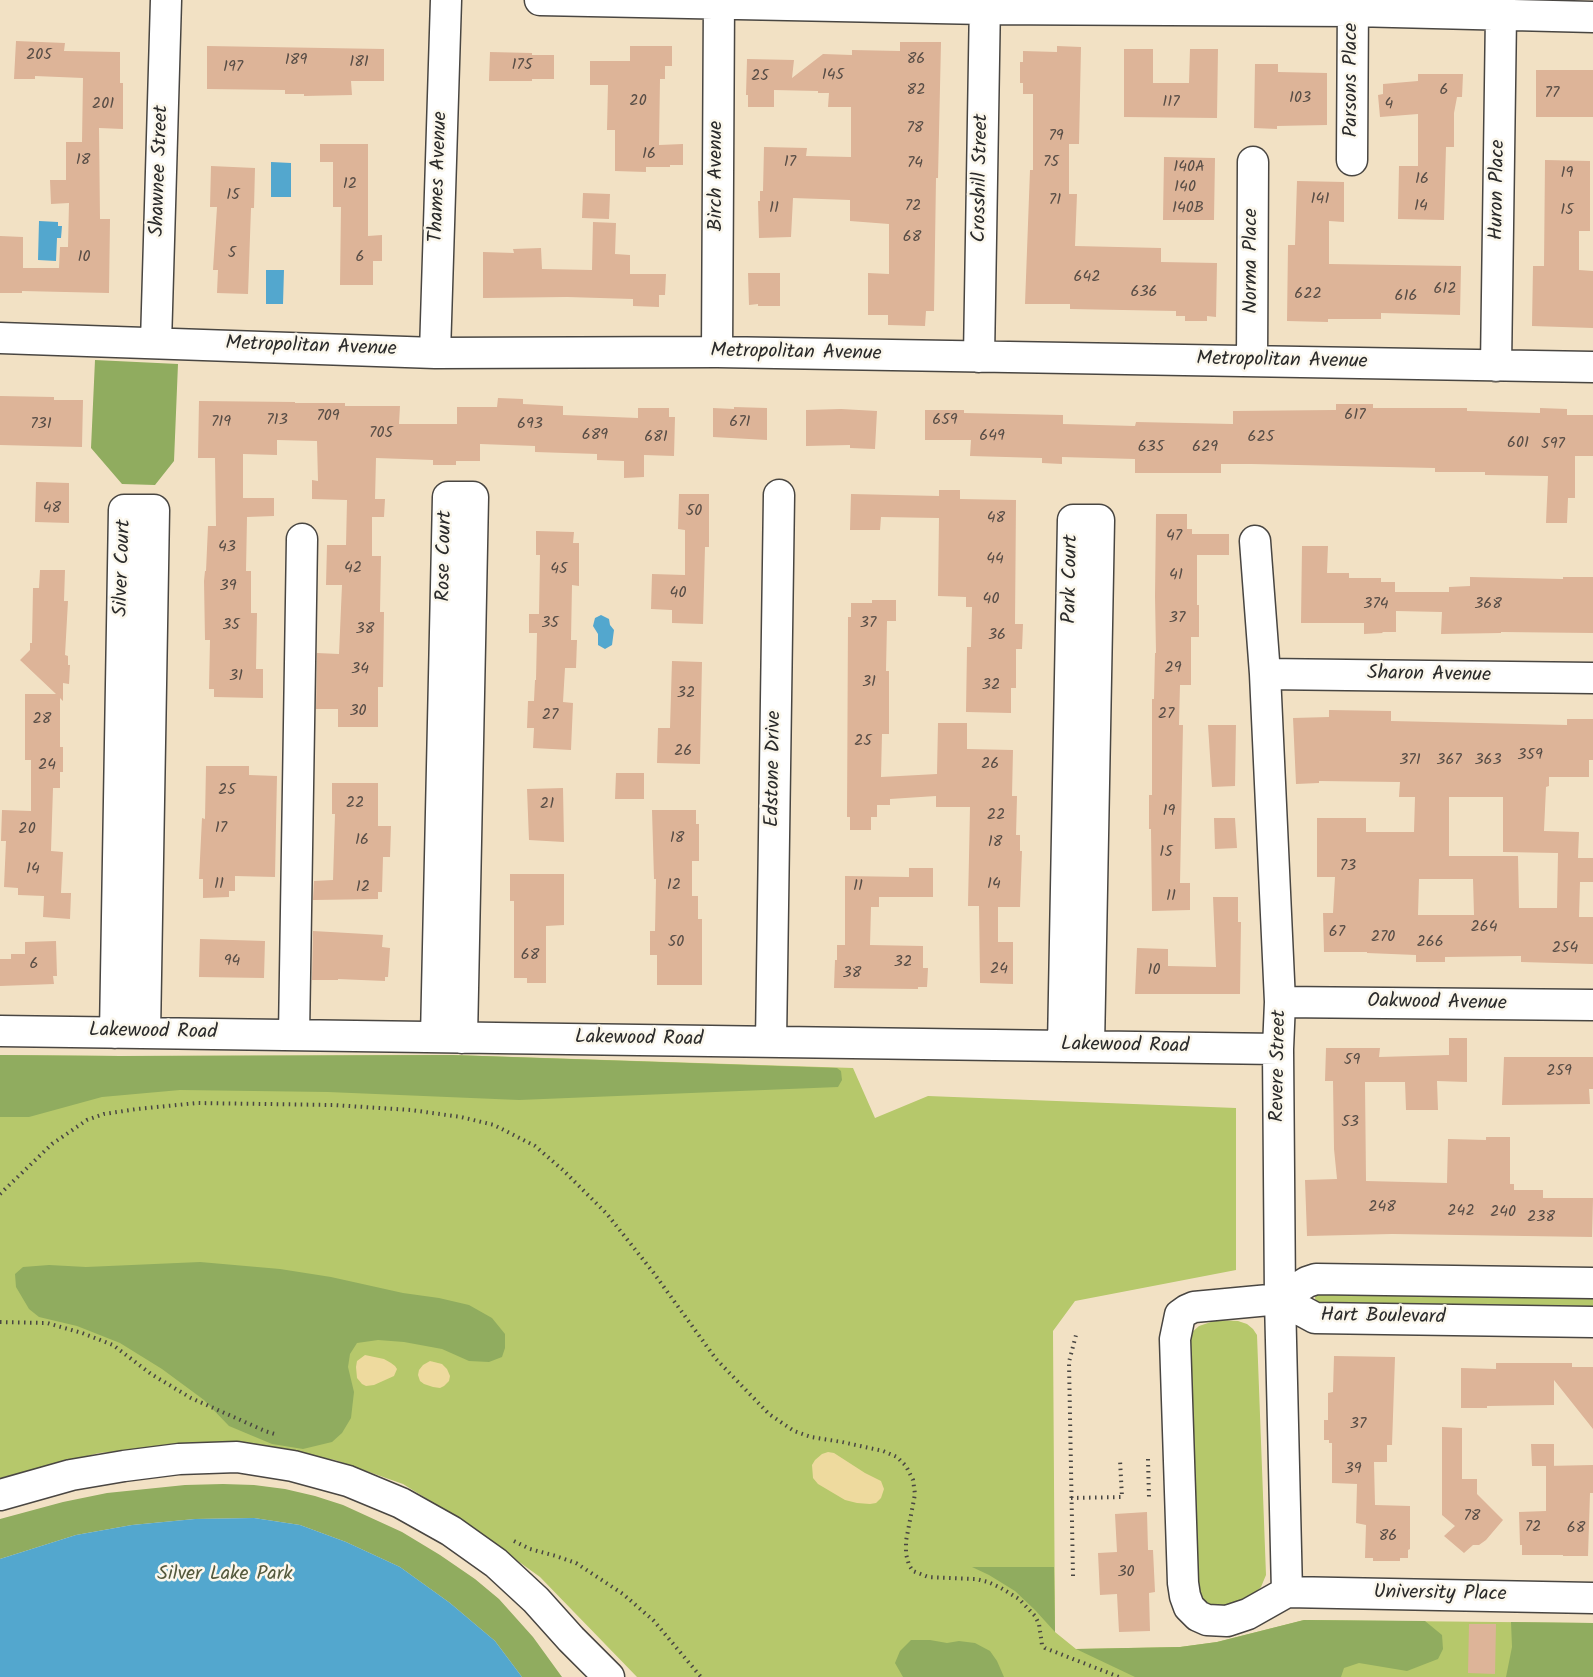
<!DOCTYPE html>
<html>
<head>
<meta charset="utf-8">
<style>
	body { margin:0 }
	canvas { display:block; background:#f2e1c4 }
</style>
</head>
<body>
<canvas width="1593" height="1677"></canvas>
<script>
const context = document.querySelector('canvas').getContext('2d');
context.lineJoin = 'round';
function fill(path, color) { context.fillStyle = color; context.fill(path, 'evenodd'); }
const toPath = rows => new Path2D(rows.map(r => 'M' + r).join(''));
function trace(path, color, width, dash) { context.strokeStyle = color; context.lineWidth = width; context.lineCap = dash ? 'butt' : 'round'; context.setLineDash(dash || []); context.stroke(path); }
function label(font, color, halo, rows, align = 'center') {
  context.font = font + ' Kalam,sans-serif'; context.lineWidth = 5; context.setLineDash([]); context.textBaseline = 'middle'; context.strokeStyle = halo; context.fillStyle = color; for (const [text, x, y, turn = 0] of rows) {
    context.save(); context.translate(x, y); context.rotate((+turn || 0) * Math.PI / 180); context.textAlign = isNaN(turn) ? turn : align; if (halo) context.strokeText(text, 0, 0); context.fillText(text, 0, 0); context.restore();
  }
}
fill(toPath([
	[0,1055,121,1056,452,1055,853,1068,875,1118,928,1096,1236,1108,1236,1270,1075,1301,1053,1331,1055,1632,1076,1649,1180,1647,1217,1642,1304,1620,1593,1623,1593,1677,637,1677,540,1577,461,1520,403,1484,335,1460,262,1447,184,1445,99,1453,0,1478],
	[1317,1293,1593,1293,1593,1312,1316,1304,1315,1297],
	[1217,1320,1238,1321,1247,1324,1253,1329,1257,1335,1266,1575,1261,1587,1253,1595,1227,1608,1212,1610,1193,1595,1189,1335,1199,1326]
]), '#b6c86b');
fill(toPath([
	[95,360,178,364,174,461,155,485,122,484,91,448],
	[0,1055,121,1056,452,1055,837,1068,841,1071,842,1080,838,1087,519,1100,328,1092,180,1090,102,1097,29,1117,0,1117],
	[200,1262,280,1269,331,1277,403,1293,439,1298,469,1305,492,1318,505,1334,505,1348,502,1357,489,1362,469,1361,442,1349,404,1342,378,1340,357,1343,350,1354,348,1367,354,1392,351,1418,342,1433,332,1442,303,1449,272,1444,229,1426,204,1400,162,1369,120,1343,77,1326,39,1317,29,1309,16,1287,15,1274,23,1267,49,1265,86,1267],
	[223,1484,254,1485,285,1489,315,1496,343,1505,402,1532,440,1555,475,1579,499,1599,533,1637,562,1677,522,1677,495,1641,450,1603,400,1567,346,1542,300,1525,254,1518,195,1519,132,1525,76,1535,0,1559,0,1519,63,1502,107,1493,185,1485],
	[972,1567,1054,1567,1055,1632,1035,1610,1015,1591,989,1575],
	[1304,1620,1425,1621,1442,1635,1443,1649,1438,1659,1407,1671,1359,1663,1344,1668,1341,1677,1135,1677,1076,1649,1180,1647,1217,1642],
	[1511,1622,1593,1623,1593,1677,1506,1677,1512,1647],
	[911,1640,930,1640,947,1643,959,1641,975,1643,990,1651,997,1661,1004,1677,903,1677,895,1663,900,1651]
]), '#90ac5f');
fill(toPath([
	[365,1355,384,1359,391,1363,395,1366,397,1369,394,1376,374,1385,366,1386,362,1384,357,1378,356,1367,357,1361],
	[430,1361,442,1364,447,1369,450,1376,449,1381,444,1386,440,1388,433,1387,424,1384,420,1381,418,1375,419,1370,423,1365],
	[828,1452,834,1453,865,1473,881,1481,884,1489,881,1498,876,1503,870,1504,857,1503,845,1500,818,1484,813,1478,812,1465,815,1460,822,1454]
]), '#eeda9e');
fill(toPath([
	[271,162,291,163,291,197,271,197],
	[39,221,58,222,58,226,62,226,61,238,57,238,56,261,38,260],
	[266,270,284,270,283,304,266,304],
	[601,615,609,619,610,625,614,630,612,645,605,649,598,645,598,634,593,626,595,618],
	[254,1518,300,1525,346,1542,400,1567,450,1603,495,1641,522,1677,0,1677,0,1559,76,1535,132,1525,195,1519]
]), '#53a7ce');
fill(toPath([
	[16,41,65,43,64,51,120,52,120,83,123,83,123,129,99,128,100,219,110,219,109,293,22,291,22,293,0,293,0,236,23,237,23,268,59,268,60,247,68,247,69,203,51,204,50,180,66,180,66,142,82,142,83,78,35,76,35,79,14,79],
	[900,42,941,42,938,178,936,178,934,311,926,311,925,326,888,325,888,315,868,315,868,273,889,274,889,224,850,221,850,200,793,198,791,237,759,238,758,201,760,201,760,191,763,191,764,147,807,148,806,156,851,157,851,107,828,107,829,93,818,93,818,91,774,90,774,107,748,107,748,95,746,95,747,59,794,60,792,78,823,54,852,55,852,50,900,51],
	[207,46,384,49,384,81,351,81,352,95,304,96,304,94,285,94,285,90,207,89],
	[630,46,672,46,672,66,665,66,665,79,660,79,659,145,683,144,683,165,670,165,670,167,646,167,646,172,615,171,615,130,607,130,608,85,590,85,590,61,630,61],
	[1057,46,1081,47,1079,144,1069,144,1069,194,1077,194,1075,246,1161,248,1161,262,1217,263,1216,317,1207,316,1207,321,1185,321,1185,316,1176,316,1176,311,1070,309,1070,304,1025,304,1030,170,1033,170,1033,94,1023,94,1023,83,1020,83,1020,62,1023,62,1023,51,1057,52],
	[1124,49,1153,49,1153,83,1189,83,1190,49,1218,49,1217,118,1124,117],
	[490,52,532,53,532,55,554,55,554,79,532,79,532,81,489,81],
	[1255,64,1278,64,1278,72,1327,73,1327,125,1277,126,1277,129,1254,128],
	[1536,70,1593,70,1593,117,1536,117],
	[1418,74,1463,74,1462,97,1457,97,1454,113,1454,147,1446,147,1444,220,1398,219,1399,166,1418,166,1418,114,1380,117,1378,95,1383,94,1383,84,1418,81],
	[320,144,368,144,368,236,382,235,382,261,373,261,373,285,340,285,341,207,333,207,333,162,320,162],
	[1164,157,1215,158,1214,220,1163,220],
	[1545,160,1590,161,1590,231,1579,231,1579,270,1593,271,1593,328,1532,326,1533,266,1544,266],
	[211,166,255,168,254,208,251,208,248,294,217,293,218,270,213,270,217,207,210,207],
	[1297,181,1344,182,1344,222,1329,221,1329,264,1461,266,1460,315,1381,313,1381,319,1328,319,1328,322,1287,321,1288,245,1295,245],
	[583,193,610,194,609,219,582,218],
	[593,222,616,223,615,254,630,255,630,274,666,274,665,295,659,295,659,307,633,306,633,299,567,297,483,298,483,252,514,253,513,249,541,248,542,269,592,270],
	[748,273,780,273,780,306,758,306,758,304,749,305],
	[0,396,54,397,54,400,83,400,82,447,0,445],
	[498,398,523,399,523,404,563,406,563,415,638,418,638,408,669,408,669,417,675,417,674,456,644,455,644,477,624,478,624,461,597,460,597,454,535,452,535,446,480,444,480,461,456,461,456,465,433,465,433,460,376,458,375,499,385,499,384,517,372,517,372,556,381,556,380,612,384,612,383,687,378,687,378,727,338,727,338,709,316,709,317,653,339,654,342,585,326,585,327,545,346,545,347,500,312,499,312,480,318,481,317,441,277,440,277,455,243,454,243,498,274,498,274,516,247,517,246,571,251,571,251,613,257,613,256,669,263,669,263,698,214,697,214,689,209,689,210,640,205,640,204,581,205,571,206,571,208,526,216,526,215,458,198,458,199,401,295,402,295,403,345,403,345,406,400,406,399,424,457,424,457,407,497,407],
	[1336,404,1373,404,1373,408,1467,408,1467,411,1540,413,1540,408,1567,409,1567,415,1593,415,1593,456,1575,456,1575,498,1568,498,1567,523,1546,523,1548,476,1485,475,1485,472,1435,472,1435,468,1251,464,1221,464,1221,473,1135,473,1135,459,1062,457,1062,464,1042,463,1042,458,970,456,971,440,925,440,925,410,964,410,964,413,1063,415,1063,424,1135,426,1136,422,1233,424,1233,411,1334,410,1336,410],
	[734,407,767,408,767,440,713,437,713,408,734,409],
	[841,409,877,411,875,449,850,448,850,445,806,446,806,410],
	[36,482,69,483,69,523,35,522],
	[939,490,960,490,960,499,1016,500,1015,624,1023,624,1022,649,1016,649,1016,688,1011,688,1011,713,966,712,967,647,971,647,972,607,966,607,966,597,938,596,939,518,881,517,880,530,850,530,851,494,939,496],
	[679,494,709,494,709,547,705,547,703,624,672,623,672,610,651,609,652,574,685,575,685,530,678,529],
	[1156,514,1187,514,1187,529,1192,529,1192,534,1229,534,1229,555,1197,555,1197,605,1199,605,1199,637,1191,637,1191,685,1180,685,1179,725,1183,725,1180,883,1190,883,1190,910,1152,911,1151,829,1149,829,1149,795,1152,795,1152,699,1154,699,1155,653,1156,653,1155,596],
	[536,531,574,532,573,543,579,543,579,586,572,585,571,640,577,640,576,668,565,668,563,702,573,703,571,750,533,748,534,728,527,728,528,701,534,701,535,680,536,680,537,633,529,633,529,614,539,614,540,555,536,555],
	[1302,546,1328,546,1327,573,1349,573,1349,578,1381,578,1381,582,1395,582,1395,592,1449,592,1449,587,1470,586,1470,577,1563,579,1563,577,1593,577,1593,633,1501,632,1501,633,1441,634,1442,612,1396,611,1396,632,1382,632,1383,633,1364,634,1364,623,1301,623],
	[40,570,65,570,64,601,68,601,65,655,68,656,68,665,70,665,69,684,63,683,63,701,60,698,60,747,63,747,63,772,60,772,60,788,53,788,51,851,63,852,61,893,71,893,70,919,43,917,44,896,18,895,18,888,4,887,6,841,1,841,2,810,31,811,31,760,25,760,25,694,56,694,20,660,30,650,30,643,32,643,33,588,39,588],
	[872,600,896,600,896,621,887,621,886,671,889,671,889,734,882,734,881,777,937,774,938,723,967,723,967,749,1013,750,1012,796,1017,796,1016,835,1020,835,1020,851,1022,851,1020,907,998,907,998,942,1013,942,1013,984,980,983,979,906,968,906,970,807,936,807,936,796,890,799,890,805,877,805,877,817,871,817,871,830,850,830,850,817,847,817,848,617,851,617,851,603,872,603],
	[672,661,702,662,700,764,657,763,658,728,670,728],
	[1329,710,1391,711,1391,721,1567,725,1567,719,1593,719,1593,760,1589,760,1589,777,1549,777,1549,786,1546,787,1544,831,1579,832,1578,858,1593,858,1593,882,1580,882,1579,917,1593,917,1593,964,1521,962,1521,956,1445,957,1445,962,1416,962,1416,955,1367,953,1367,952,1324,952,1323,913,1333,913,1335,877,1317,877,1317,818,1366,818,1366,832,1414,832,1415,797,1399,797,1400,782,1319,781,1319,783,1296,784,1293,718,1329,717],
	[1449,797,1503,797,1503,852,1558,853,1557,908,1519,908,1518,856,1449,856],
	[1419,879,1473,879,1474,915,1418,915],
	[1208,725,1236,725,1235,786,1212,787],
	[206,766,249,766,249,775,277,776,275,877,235,876,235,891,229,891,229,897,203,898,203,879,199,879,202,818,205,819],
	[616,773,644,773,644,799,615,799],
	[332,783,378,783,378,826,391,826,390,857,383,857,382,892,378,892,378,899,313,900,314,881,333,880,335,814,332,814],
	[563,788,564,842,529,840,527,789],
	[652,810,696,810,696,824,699,824,699,861,692,861,692,896,698,896,698,919,702,919,702,985,657,985,657,955,650,955,650,931,655,931,656,879,654,879],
	[1214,818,1235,818,1237,848,1215,849],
	[909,868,933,868,933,897,879,897,879,907,871,907,870,945,923,946,923,968,928,968,927,987,918,987,918,989,834,988,835,960,837,960,837,945,845,945,845,876,909,877],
	[510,874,564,874,564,925,546,926,546,983,527,983,527,978,514,978,514,901,510,901],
	[1213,897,1238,897,1238,922,1241,922,1240,994,1135,994,1137,948,1168,949,1168,966,1216,967],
	[313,931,383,935,382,947,390,948,388,977,385,977,385,981,338,979,338,980,312,980],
	[200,939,265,941,264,978,199,977],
	[56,941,57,976,53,976,54,984,0,986,0,959,11,959,11,954,25,954,25,942],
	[1449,1038,1467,1038,1467,1082,1437,1081,1438,1110,1406,1110,1405,1082,1365,1082,1366,1181,1447,1183,1448,1139,1486,1140,1486,1137,1510,1137,1510,1184,1514,1184,1514,1190,1543,1190,1543,1198,1593,1198,1592,1237,1392,1234,1307,1236,1305,1180,1337,1179,1334,1149,1333,1081,1325,1081,1326,1048,1380,1048,1379,1057,1449,1055],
	[1504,1057,1593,1057,1593,1089,1589,1089,1590,1104,1502,1105],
	[1334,1356,1395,1357,1392,1445,1387,1445,1387,1462,1374,1462,1375,1505,1410,1506,1410,1549,1408,1550,1408,1558,1400,1558,1400,1561,1373,1561,1373,1558,1365,1558,1366,1525,1356,1523,1357,1484,1332,1483,1332,1443,1329,1443,1329,1440,1324,1440,1324,1420,1328,1420,1328,1393,1333,1392],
	[1496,1363,1572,1363,1572,1367,1593,1367,1593,1429,1554,1380,1554,1405,1487,1406,1487,1408,1461,1408,1461,1368,1496,1369],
	[1442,1427,1462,1428,1462,1479,1477,1479,1477,1494,1503,1520,1486,1540,1479,1545,1473,1545,1464,1553,1444,1536,1455,1526,1442,1515],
	[1531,1444,1554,1444,1554,1466,1532,1466],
	[1593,1465,1593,1493,1590,1493,1588,1556,1563,1556,1563,1555,1522,1555,1522,1545,1520,1545,1519,1512,1546,1511,1546,1466],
	[1147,1512,1148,1550,1153,1550,1155,1592,1149,1593,1150,1631,1119,1632,1117,1594,1100,1595,1098,1553,1117,1552,1115,1514],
	[1469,1624,1496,1624,1495,1674,1468,1673]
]), '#ddb498');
const minor = toPath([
	[540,0,985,9,1353,11,1593,17],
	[1352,160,1353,0],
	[0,338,435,353,717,352,1593,367],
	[156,343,166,0],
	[717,352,719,0],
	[435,353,446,0],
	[979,357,985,0],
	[1252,361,1253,162],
	[1496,366,1501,15],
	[1255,541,1265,674,1280,1002,1278,1049,1280,1299,1287,1592],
	[1265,674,1593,678],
	[1280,1002,1593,1005],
	[0,1031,1278,1049],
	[115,1033,124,510,154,510,145,1033],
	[294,1035,302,539],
	[436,1037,448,497,473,497,462,1038],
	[771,1042,779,495],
	[1063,1046,1073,520,1099,520,1089,1046],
	[1593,1283,1316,1279,1307,1282,1280,1299,1194,1307,1187,1310,1180,1315,1175,1339,1183,1583,1185,1596,1189,1607,1198,1616,1207,1620,1227,1621,1248,1614,1287,1592,1593,1598],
	[1280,1299,1315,1318,1593,1322],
	[0,1495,71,1475,124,1466,179,1459,237,1457,293,1466,348,1481,401,1503,451,1531,496,1563,536,1600,571,1639,609,1677]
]);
trace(minor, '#494642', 33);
trace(toPath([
	[0,1194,52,1144,87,1120,104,1114,137,1109,197,1103,333,1105,411,1110,461,1117,494,1125,535,1146,564,1171,607,1214,653,1272,716,1359,769,1414,794,1431,811,1437,842,1442,883,1451,897,1457,906,1466,913,1480,915,1494,906,1541,906,1554,909,1565,913,1571,928,1577,976,1579,988,1582,1001,1588,1019,1599,1035,1616,1039,1624,1042,1645,1045,1648,1119,1677],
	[0,1322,47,1323,82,1333,113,1345,151,1374,191,1398,265,1431,278,1435],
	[1148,1459,1149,1498],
	[1071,1498,1122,1497,1120,1460],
	[514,1541,530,1549,556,1556,576,1563,623,1594,654,1621,701,1677],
	[1073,1576,1069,1362,1076,1335]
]), '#494642', 4, [1.5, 4.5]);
trace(minor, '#fff', 30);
label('16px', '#584d46', null, [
	["205",39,56],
	["86",916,60],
	["189",296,61],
	["181",359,63],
	["175",522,66],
	["197",233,68],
	["145",833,76],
	["25",760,77],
	["82",916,91],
	["6",1444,91],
	["77",1552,94],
	["103",1300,99],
	["20",638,102],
	["117",1171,103],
	["201",103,105],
	["4",1389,105],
	["78",915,129],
	["79",1056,137],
	["16",649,155],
	["18",83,161],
	["17",790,163],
	["75",1051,163],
	["74",915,164],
	["140A",1189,168],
	["19",1567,174],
	["16",1422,180],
	["12",350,185],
	["140",1185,188],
	["15",233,196],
	["141",1320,200],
	["71",1055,201],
	["72",913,207],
	["14",1421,207],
	["11",774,209],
	["140B",1188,209],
	["15",1567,211],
	["68",912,238],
	["5",232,254],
	["10",84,258],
	["6",360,258],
	["642",1087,278],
	["612",1445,290],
	["636",1144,293],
	["622",1308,295],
	["616",1406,297],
	["617",1355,416],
	["709",328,417],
	["713",277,421],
	["659",945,421],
	["719",221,423],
	["671",740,423],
	["731",41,425],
	["693",530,425],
	["705",381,434],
	["689",595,436],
	["649",992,437],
	["681",656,438],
	["625",1261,438],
	["601",1518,444],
	["597",1553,445],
	["635",1151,448],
	["629",1205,448],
	["48",52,509],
	["50",694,512],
	["48",996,519],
	["47",1174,537],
	["43",227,548],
	["44",995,560],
	["42",353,569],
	["45",559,570],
	["41",1176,576],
	["39",228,587],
	["40",678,594],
	["40",991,600],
	["374",1376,605],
	["368",1488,605],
	["37",1177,619],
	["35",550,624],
	["37",868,624],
	["35",231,626],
	["38",365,630],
	["36",997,636],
	["29",1173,669],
	["34",360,670],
	["31",236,677],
	["31",869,683],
	["32",991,686],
	["32",686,694],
	["30",358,712],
	["27",1166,715],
	["27",550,716],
	["28",42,720],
	["25",863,742],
	["26",683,752],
	["359",1530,756],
	["371",1410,761],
	["367",1449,761],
	["363",1488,761],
	["26",990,765],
	["24",47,766],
	["25",227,791],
	["22",355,804],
	["21",547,805],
	["19",1169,812],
	["22",996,816],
	["17",221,829],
	["20",27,830],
	["18",677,839],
	["16",362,841],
	["18",995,843],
	["15",1166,853],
	["73",1348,867],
	["14",33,870],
	["11",219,885],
	["14",994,885],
	["12",674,886],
	["11",858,887],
	["12",363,888],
	["11",1171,897],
	["264",1484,928],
	["67",1337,933],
	["270",1383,938],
	["50",676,943],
	["266",1430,943],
	["254",1565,949],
	["68",530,956],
	["94",232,962],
	["32",903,963],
	["6",34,965],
	["24",999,970],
	["10",1154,971],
	["38",852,974],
	["59",1352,1061],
	["259",1559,1072],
	["53",1350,1123],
	["248",1382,1208],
	["242",1461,1212],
	["240",1503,1213],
	["238",1541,1218],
	["37",1358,1425],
	["39",1353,1470],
	["78",1472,1517],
	["72",1533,1528],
	["68",1576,1529],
	["86",1388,1537],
	["30",1126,1573]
]);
label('20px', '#2b2b2b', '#fbf7ec', [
	["Parsons Place",1353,80,-90],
	["Shawnee Street",161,171,-88],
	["Birch Avenue",718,176,-90],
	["Thames Avenue",440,177,-88],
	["Crosshill Street",982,178,-89],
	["Huron Place",1499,190,-89],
	["Norma Place",1253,261,-90],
	["Metropolitan Avenue",311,348,2],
	["Metropolitan Avenue",796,354,1],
	["Metropolitan Avenue",1282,362,1],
	["Rose Court",446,556,-89],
	["Silver Court",124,568,-88],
	["Park Court",1072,579,-89],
	["Sharon Avenue",1429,676,1],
	["Edstone Drive",775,769,-89],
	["Oakwood Avenue",1437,1004,1],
	["Lakewood Road",153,1033,1],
	["Lakewood Road",639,1040,1],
	["Lakewood Road",1125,1047,1],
	["Revere Street",1280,1066,-89],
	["Hart Boulevard",1383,1318,1],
	["University Place",1440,1595,1]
]);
label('20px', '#555a3e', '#fbf7ec', [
	["Silver Lake Park",225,1576]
]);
</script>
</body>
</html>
